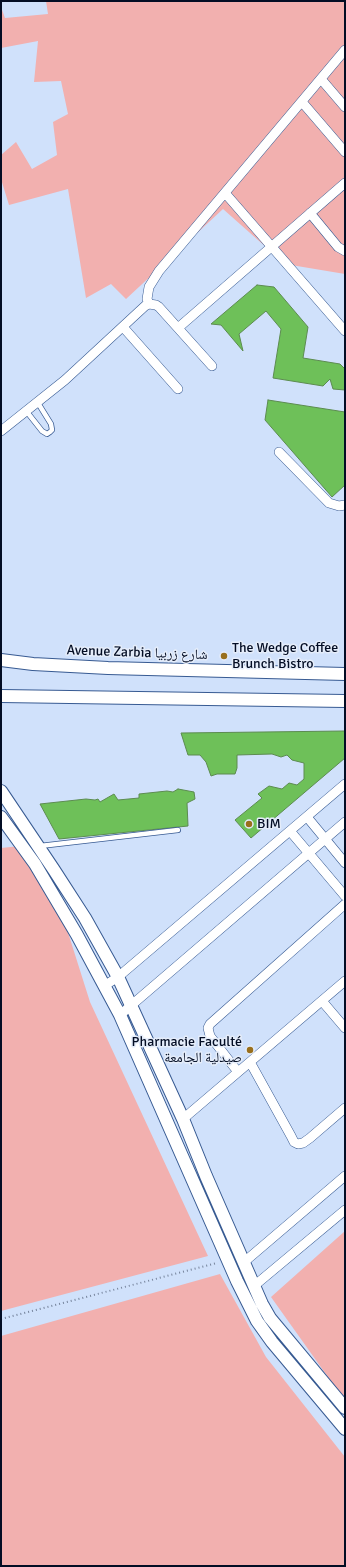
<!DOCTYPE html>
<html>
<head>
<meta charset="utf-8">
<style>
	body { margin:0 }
	#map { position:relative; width:346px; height:1567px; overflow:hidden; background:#d0e1fb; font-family:Signika,sans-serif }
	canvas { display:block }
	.frame { position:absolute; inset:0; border:2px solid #030d24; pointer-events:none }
</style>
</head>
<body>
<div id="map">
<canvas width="346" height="1567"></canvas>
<div class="frame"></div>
</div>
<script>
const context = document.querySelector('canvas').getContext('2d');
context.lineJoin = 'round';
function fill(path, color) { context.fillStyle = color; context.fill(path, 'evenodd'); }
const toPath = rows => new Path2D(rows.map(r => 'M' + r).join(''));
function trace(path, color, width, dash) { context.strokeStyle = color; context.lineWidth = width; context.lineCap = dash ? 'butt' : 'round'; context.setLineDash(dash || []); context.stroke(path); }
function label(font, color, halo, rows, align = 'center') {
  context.font = font + ' Signika,"Noto Naskh Arabic",sans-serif'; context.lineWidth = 3; context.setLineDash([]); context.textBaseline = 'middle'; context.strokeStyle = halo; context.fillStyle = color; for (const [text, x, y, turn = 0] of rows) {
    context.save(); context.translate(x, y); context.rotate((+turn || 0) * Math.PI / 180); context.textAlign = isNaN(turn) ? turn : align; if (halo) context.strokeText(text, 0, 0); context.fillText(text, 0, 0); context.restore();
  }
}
fill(toPath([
	[46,1,345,1,345,274,285,264,223,209,126,299,111,284,86,298,68,189,9,205,1,179,1,155,16,142,32,169,57,155,53,122,68,114,61,81,34,82,38,41,1,48,1,7,5,18,48,14],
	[40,844,90,1002,208,1256,1,1311,1,848],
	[345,1231,345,1401,271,1297],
	[220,1274,266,1357,345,1457,345,1566,1,1566,1,1336]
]), '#f2b0af');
const building = toPath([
	[257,285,274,287,308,327,303,358,340,364,345,369,345,390,333,389,330,379,323,386,273,378,281,329,266,311,239,334,243,351,221,325,211,324,257,285],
	[268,400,345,412,345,485,332,497,265,420,268,400],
	[345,731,345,758,251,838,235,820,262,798,258,794,269,786,282,789,289,783,297,785,304,779,304,763,292,760,287,755,281,757,272,754,237,755,237,768,235,774,217,774,211,776,206,762,200,755,188,755,181,733,345,731],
	[178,789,194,792,195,799,187,803,188,826,59,839,40,804,86,799,95,800,98,799,100,802,114,794,118,800,139,798,139,794,167,791,173,792,178,789]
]);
fill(building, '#6ec059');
trace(building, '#5c8b50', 1);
const service = toPath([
	[27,412,42,431,47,434,50,432,52,430,51,424,38,403],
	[40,846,178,830]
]);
const minor = toPath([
	[321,79,345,107],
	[302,102,345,152],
	[225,193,345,331],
	[310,213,338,247,345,251],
	[149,304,147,299,149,287,159,271,345,50],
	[123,327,178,389],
	[178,328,345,183],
	[1,431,65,380,145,306,149,304,156,305,159,307,212,366],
	[279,452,329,503,339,506,345,505],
	[307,817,345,863],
	[290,831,345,896],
	[104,986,118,977,345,784],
	[322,1001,345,1028],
	[120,1015,345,822],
	[250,1062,291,1136,294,1142,298,1144,303,1143,310,1138,345,1108],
	[238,1072,210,1036,208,1028,210,1024,345,904],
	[183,1119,345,981],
	[243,1263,345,1176],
	[254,1286,345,1210]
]);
const secondary = toPath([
	[1,660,33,664,108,668,345,674],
	[1,696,345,701],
	[1,791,54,870,85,918,118,977,183,1119,206,1176,262,1304,270,1318,345,1408],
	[1,817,35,864,77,935,120,1015,237,1281,257,1321,272,1342,345,1429]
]);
trace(service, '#375a92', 6);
trace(minor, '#375a92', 10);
trace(secondary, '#375a92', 14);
trace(toPath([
	[1,1319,217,1263]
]), '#76849c', 2, [1, 3]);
trace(service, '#fff', 4.5);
trace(minor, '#fff', 9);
trace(secondary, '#fff', 12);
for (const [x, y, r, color] of [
	[224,656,4,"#996f1c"],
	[249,824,4,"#996f1c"],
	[250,1050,4,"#996f1c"]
]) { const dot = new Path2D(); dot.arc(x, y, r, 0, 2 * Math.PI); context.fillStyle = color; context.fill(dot); trace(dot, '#e5edfa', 1.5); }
label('14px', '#030d24', '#e5edfa', [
	["The Wedge Coffee",232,648],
	["Brunch Bistro",232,664],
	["BIM",257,824],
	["Pharmacie Faculté",242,1042,"right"],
	["صيدلية الجامعة",242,1058,"right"]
], 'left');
label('14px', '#030d24', '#e5edfa', [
	["Avenue Zarbia شارع زربيا",137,653,2]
]);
</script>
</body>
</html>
